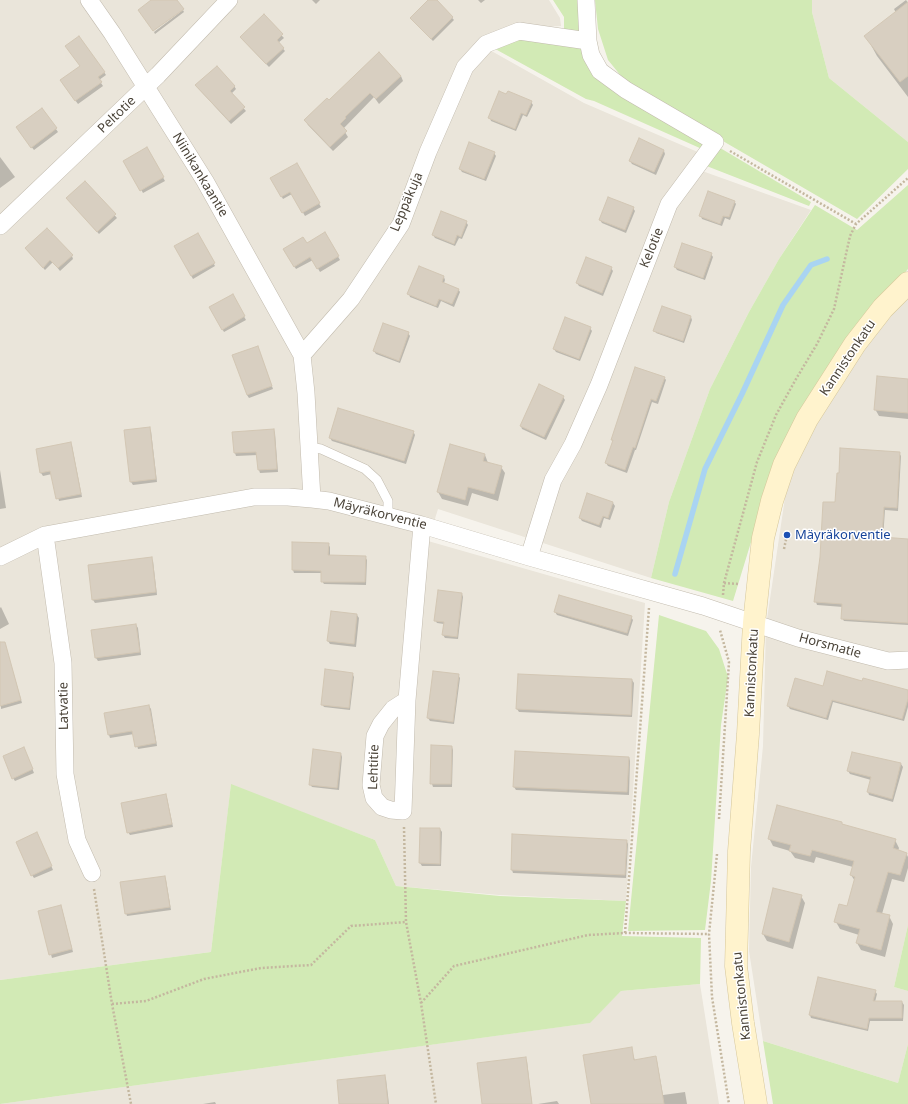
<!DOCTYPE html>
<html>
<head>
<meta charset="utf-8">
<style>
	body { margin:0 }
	canvas { display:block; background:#f6f3ec }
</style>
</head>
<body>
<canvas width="908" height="1104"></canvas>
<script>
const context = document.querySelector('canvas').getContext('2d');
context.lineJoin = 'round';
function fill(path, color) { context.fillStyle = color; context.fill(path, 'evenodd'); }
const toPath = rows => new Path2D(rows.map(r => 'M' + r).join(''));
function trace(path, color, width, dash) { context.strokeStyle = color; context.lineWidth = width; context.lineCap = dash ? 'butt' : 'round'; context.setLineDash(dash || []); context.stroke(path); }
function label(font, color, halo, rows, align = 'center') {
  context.font = font + ' "Noto Sans",sans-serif'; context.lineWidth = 3; context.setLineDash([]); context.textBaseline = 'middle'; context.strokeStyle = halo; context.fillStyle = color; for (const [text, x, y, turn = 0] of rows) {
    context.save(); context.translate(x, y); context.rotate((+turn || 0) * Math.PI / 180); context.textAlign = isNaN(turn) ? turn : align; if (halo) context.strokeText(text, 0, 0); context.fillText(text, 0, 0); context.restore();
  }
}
fill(toPath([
	[0,0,549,0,560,18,561,26,522,28,479,44,584,103,700,153,691,167,811,210,779,259,749,312,710,389,669,502,651,578,438,509,428,541,645,603,626,901,499,895,396,886,375,840,231,785,211,952,0,980],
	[812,0,908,0,908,142,829,78,812,12],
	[908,290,908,925,894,987,908,991,908,1044,898,1083,763,1041,749,951,751,867,763,746,766,626,790,464,859,346],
	[700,984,719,1104,0,1104,589,1023,621,991]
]), '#eae5da');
fill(toPath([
	[553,0,589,0,601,63,621,89,811,202,809,206,704,165,711,153,594,101,586,99,488,45,564,30,564,17],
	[595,0,812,0,812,12,829,78,908,142,908,169,857,219,630,87,608,60,598,29],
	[908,185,908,269,847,338,777,457,733,601,651,578,669,502,710,389,749,312,779,259,815,205,857,230],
	[659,615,706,631,719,649,728,677,721,725,711,881,705,930,628,931],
	[231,784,375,840,396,886,500,896,626,901,622,936,701,938,700,984,621,991,590,1023,0,1104,0,980,211,952],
	[908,925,908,991,894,987],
	[763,1041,898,1083,908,1044,908,1104,773,1104]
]), '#d2eab5');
fill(toPath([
	[312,0,320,0,316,4],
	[430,0,436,0,454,20,433,41,413,21],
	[478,0,485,0,481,3],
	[906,0,908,3,908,97,877,56,866,36,896,13,894,9],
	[183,10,184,12,155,34,154,32],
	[263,16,284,38,278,43,285,51,269,67,243,40],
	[79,37,106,75,99,80,103,86,78,104,63,84,81,66],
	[401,76,403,81,379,104,374,97,343,129,348,137,333,151,308,125,305,120,329,101],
	[234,86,236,89,231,94,246,111,231,124,198,88],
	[531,102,533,105,527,117,523,115,516,131,491,121,490,118],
	[42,109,58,132,34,150,19,131],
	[147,149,165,181,143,193,125,161],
	[664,151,665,154,656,175,632,164,630,161],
	[494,153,496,156,486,181,462,172,460,169],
	[0,157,15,177,0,188],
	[297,165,321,207,305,216,292,194,283,199,272,179],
	[85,182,117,218,99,234,67,198],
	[734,201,736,204,730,220,725,218,722,226,702,219,701,216],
	[633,208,635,211,626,233,602,223,600,220],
	[466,222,468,225,462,239,459,238,455,246,435,238,433,235],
	[197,234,215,266,193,279,175,247],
	[325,234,340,260,320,272,313,260,296,269,284,249,307,244],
	[26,249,72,256,73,259,60,271,53,262,45,270],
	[711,254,713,257,705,280,677,270,675,267],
	[611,268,613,271,603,296,579,286,577,283],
	[444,277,445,280,444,283,458,289,460,292,454,307,441,301,438,308,410,297,409,294],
	[232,295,246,320,224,332,210,308],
	[691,317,692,320,684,343,656,333,655,330],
	[590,328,592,331,580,361,556,352,554,349],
	[408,333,410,336,400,363,376,354,374,351],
	[259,350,273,389,249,398,247,395],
	[664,377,666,380,658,404,652,402,636,450,635,450,627,473,608,466,606,463,613,442,612,439],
	[908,380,908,419,879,416,875,409],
	[563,397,565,400,546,440,522,429,521,426],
	[149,428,151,431,157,482,133,485,131,482],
	[274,430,275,433,278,472,260,473,259,470,258,455,236,456,235,453],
	[413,431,415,435,406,464,332,441,330,438],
	[70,443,72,446,82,497,59,501,52,474,43,476,41,473],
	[899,453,901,456,898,511,885,510,883,539,908,540,908,625,844,621,842,618,843,607,817,605,816,602,835,503],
	[485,455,488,463,501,467,505,473,498,501,472,493,468,506,442,499,438,492],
	[0,470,6,508,0,509],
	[613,503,615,506,610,520,604,518,601,528,582,521,580,518],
	[328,544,330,547,330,556,365,557,367,560,366,585,324,584,322,581,322,573,294,573,293,570],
	[151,558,153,561,157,595,95,603,93,600,89,566],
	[462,594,463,597,458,639,445,638,443,635,444,624,437,623,435,620],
	[1,607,9,624,0,629,0,608],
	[555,612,631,617,633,620,628,636,557,615],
	[357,615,359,618,356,647,330,644,328,641],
	[136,625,138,628,141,655,98,661,96,658],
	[0,668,12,668,22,703,1,709],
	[434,672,458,675,460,678,454,724,430,721,428,718],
	[352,673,354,677,350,710,324,707,322,704],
	[519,675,632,680,634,683,632,717,519,712,517,709],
	[863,682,908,691,908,707,904,721,833,702,828,720,790,709,788,706,824,687],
	[149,706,151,709,157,746,138,749,134,734,110,738,109,735,105,714],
	[432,746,452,747,453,750,452,787,433,787,432,784],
	[25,751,34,773,15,781,13,778],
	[853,753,901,764,903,767,893,802,869,795,868,792,871,780,850,774,848,771],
	[341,754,342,757,339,790,312,787,310,784],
	[629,757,630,761,629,795,516,790,514,787],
	[167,798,173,827,130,835,128,832],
	[841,823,843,825,895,840,899,848,898,851,906,853,908,857,908,868,904,882,892,879,882,914,889,916,893,924,885,957,861,950,857,943,859,935,840,929,836,922,847,907,855,881,851,875,853,867,816,857,814,863,795,858,790,851,773,846,769,838],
	[421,829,440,829,442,832,441,866,422,866,420,863],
	[38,836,53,870,34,878,32,875],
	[626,840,628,844,626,878,513,873,512,870],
	[165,877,166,880,171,910,127,916,126,913],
	[801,896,805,903,793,949,767,941,763,934],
	[62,909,73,952,52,958,39,912],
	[875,991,877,994,875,1002,902,1002,904,1005,903,1021,870,1021,868,1031,811,1018,810,1015],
	[631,1048,635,1061,655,1058,657,1061,663,1095,685,1092,687,1104,602,1104],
	[525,1058,527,1061,532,1104,498,1104],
	[385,1076,386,1079,389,1104,340,1104],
	[557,1101,559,1104,538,1104],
	[215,1102,216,1104,203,1104]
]), '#0003');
trace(toPath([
	[675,574,705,469,742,394,783,305,811,265,827,259]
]), '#a9d4f2', 5.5);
const building = toPath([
	[151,0,177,0,184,9,153,31,138,10,151,0],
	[428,0,437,0,453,17,431,39,410,18,428,0],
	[908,2,908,76,900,82,864,36,908,2],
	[264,14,283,34,277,40,284,48,266,64,240,37,264,14],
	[79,36,105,72,98,77,102,82,75,101,60,80,80,66,65,46,79,36],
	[379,52,401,76,376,99,370,93,345,117,346,118,340,124,347,131,330,147,304,120,327,98,329,100,379,52],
	[217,66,235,86,230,91,245,107,229,121,195,85,217,66],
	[499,91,506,94,508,91,532,101,526,115,521,113,515,129,488,118,499,91],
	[42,108,57,128,31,148,16,127,42,108],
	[639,138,664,150,654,172,629,161,639,138],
	[469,142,495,152,484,179,459,169,469,142],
	[147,147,164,177,140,191,123,161,147,147],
	[297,163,320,203,302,213,290,192,281,197,270,178,297,163],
	[85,181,116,214,97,232,66,198,85,181],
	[708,191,735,201,729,217,723,216,720,224,699,216,708,191],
	[608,197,634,207,625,230,599,220,608,197],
	[441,211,467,221,461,237,457,235,454,244,432,235,441,211],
	[47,228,73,255,58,268,50,260,43,268,25,248,47,228],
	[325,232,339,256,317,269,310,257,294,267,283,249,303,237,307,243,325,232],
	[198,233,215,263,191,276,174,246,198,233],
	[682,243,712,253,703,278,674,267,682,243],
	[586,257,612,267,602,293,576,283,586,257],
	[419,266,444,276,442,282,459,289,452,304,439,299,436,306,407,294,419,266],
	[233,294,245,316,222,330,209,307,233,294],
	[662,306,691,316,683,341,653,331,662,306],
	[565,317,591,327,579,359,553,349,565,317],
	[383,323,409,332,399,361,373,351,383,323],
	[258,346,272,386,247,395,232,355,258,346],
	[635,367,665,377,656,401,651,399,635,448,633,447,625,470,605,463,613,440,611,440,635,367],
	[877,376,908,379,908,413,874,410,877,376],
	[539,384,564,396,544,437,520,426,539,384],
	[338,408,414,431,404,461,329,438,338,408],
	[150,427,156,479,130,482,124,430,150,427],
	[274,429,277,469,258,470,256,452,234,453,232,432,274,429],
	[71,442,81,494,56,499,50,471,40,473,36,449,71,442],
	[450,444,485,454,483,461,502,466,494,494,468,487,465,500,437,492,450,444],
	[840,448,900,452,897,508,884,507,882,537,908,539,908,623,841,619,842,604,814,602,820,557,823,502,835,502,837,473,839,473,840,448],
	[587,493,613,502,608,518,603,516,599,525,579,518,587,493],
	[292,542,329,543,328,555,366,556,365,582,321,582,321,571,292,570,292,542],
	[152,557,156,592,92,600,88,565,152,557],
	[438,590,462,593,457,637,442,635,444,622,434,621,438,590],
	[559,595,632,616,627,633,554,612,559,595],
	[331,611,357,614,354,644,327,641,331,611],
	[136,624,140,652,95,658,91,630,136,624],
	[0,642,5,642,21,700,0,706,0,642],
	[325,669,353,673,349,708,321,705,325,669],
	[433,671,459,674,453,722,427,718,433,671],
	[827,671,862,681,863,678,908,690,908,699,902,719,832,700,826,718,787,706,795,678,823,686,827,671],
	[518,674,632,679,631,715,516,709,518,674],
	[149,705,156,743,135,747,132,731,108,735,104,713,149,705],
	[431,745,452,746,451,784,430,784,431,745],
	[24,747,33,769,12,779,3,756,24,747],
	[313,749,341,753,337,788,309,785,313,749],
	[515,751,629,757,627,792,513,787,515,751],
	[852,752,901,763,892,799,867,792,871,777,847,771,852,752],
	[166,794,172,824,127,833,121,803,166,794],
	[777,805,842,822,842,824,896,839,893,848,907,853,900,875,888,872,876,912,890,915,881,950,856,943,860,929,834,922,839,904,847,906,855,877,850,875,854,861,812,850,810,856,789,851,791,845,768,839,777,805],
	[420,828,440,828,440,864,419,863,420,828],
	[37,832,52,866,31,876,16,842,37,832],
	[512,834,627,840,625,875,511,870,512,834],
	[165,876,170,907,125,914,120,882,165,876],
	[773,888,802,895,789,942,762,934,773,888],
	[61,905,72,949,49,955,38,911,61,905],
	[818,977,876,990,873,1001,902,1001,902,1018,869,1018,867,1029,809,1015,818,977],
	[632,1047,634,1060,656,1056,664,1104,591,1104,583,1055,632,1047],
	[526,1057,532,1104,482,1104,477,1063,526,1057],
	[385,1075,388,1104,339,1104,337,1080,385,1075]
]);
fill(building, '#d8cfc1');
trace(building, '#d3c7b4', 1);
const lane = toPath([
	[309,447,321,449,365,469,377,480,388,501,388,516]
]);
const street = toPath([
	[89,0,112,33,205,181,302,355],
	[0,226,158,75,229,0],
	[312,499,306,393,302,355,351,299,401,224,428,152,465,67,486,44,519,31,588,41],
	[45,535,63,663,65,774,77,840,92,873],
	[0,557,45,535,254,497,288,497,312,499,329,501,422,525,529,557,703,606,798,638,888,661,908,660],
	[529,557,553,480,573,444,599,385,669,204,715,142,626,90,600,71,591,55,588,41,586,0],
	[407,700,393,709,381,724,375,736,371,785,374,798,382,807,391,810,403,811,407,700,422,525]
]);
const secondary = toPath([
	[756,1104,743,1023,736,966,739,851,748,734,754,623,763,538,772,501,784,465,807,419,855,344,883,308,908,283]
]);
trace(lane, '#c2bbae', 10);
trace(street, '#c2bbae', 18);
trace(secondary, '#d6c79b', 23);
trace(toPath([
	[730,151,856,224],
	[784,549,787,535],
	[724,583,738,584],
	[723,595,724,583,757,462,776,415,796,379,817,344,834,309,850,236,856,224,908,178],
	[719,819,729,662,720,630],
	[404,827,406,922,421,1003,436,1104],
	[717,854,709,934,712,997,729,1104],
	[94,889,112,1004,131,1104],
	[625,933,649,608],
	[421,1003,454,966,588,935,625,933,709,934],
	[112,1004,146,1001,204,979,261,968,311,965,351,926,406,922]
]), '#c4b79f', 2.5, [2, 2]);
trace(lane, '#fff', 9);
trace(street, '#fff', 17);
trace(secondary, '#fff3cd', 22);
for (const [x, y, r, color] of [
	[787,535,4,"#1a4fb4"]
]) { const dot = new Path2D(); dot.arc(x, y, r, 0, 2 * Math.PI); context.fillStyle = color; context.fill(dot); trace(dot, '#fff', 1.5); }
label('13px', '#4b4439', '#fff', [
	["Peltotie",117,115,-44],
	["Niinikankaantie",200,175,59],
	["Leppäkuja",407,202,-67],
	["Kelotie",652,248,-68],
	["Kannistonkatu",848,358,-56],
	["Mäyräkorventie",380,514,14],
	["Horsmatie",830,646,15],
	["Kannistonkatu",752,673,-87],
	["Latvatie",64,706,-91],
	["Lehtitie",374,767,-88],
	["Kannistonkatu",742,996,-96]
]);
label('13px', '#164399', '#fff', [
	["Mäyräkorventie",795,535]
], 'left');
</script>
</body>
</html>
